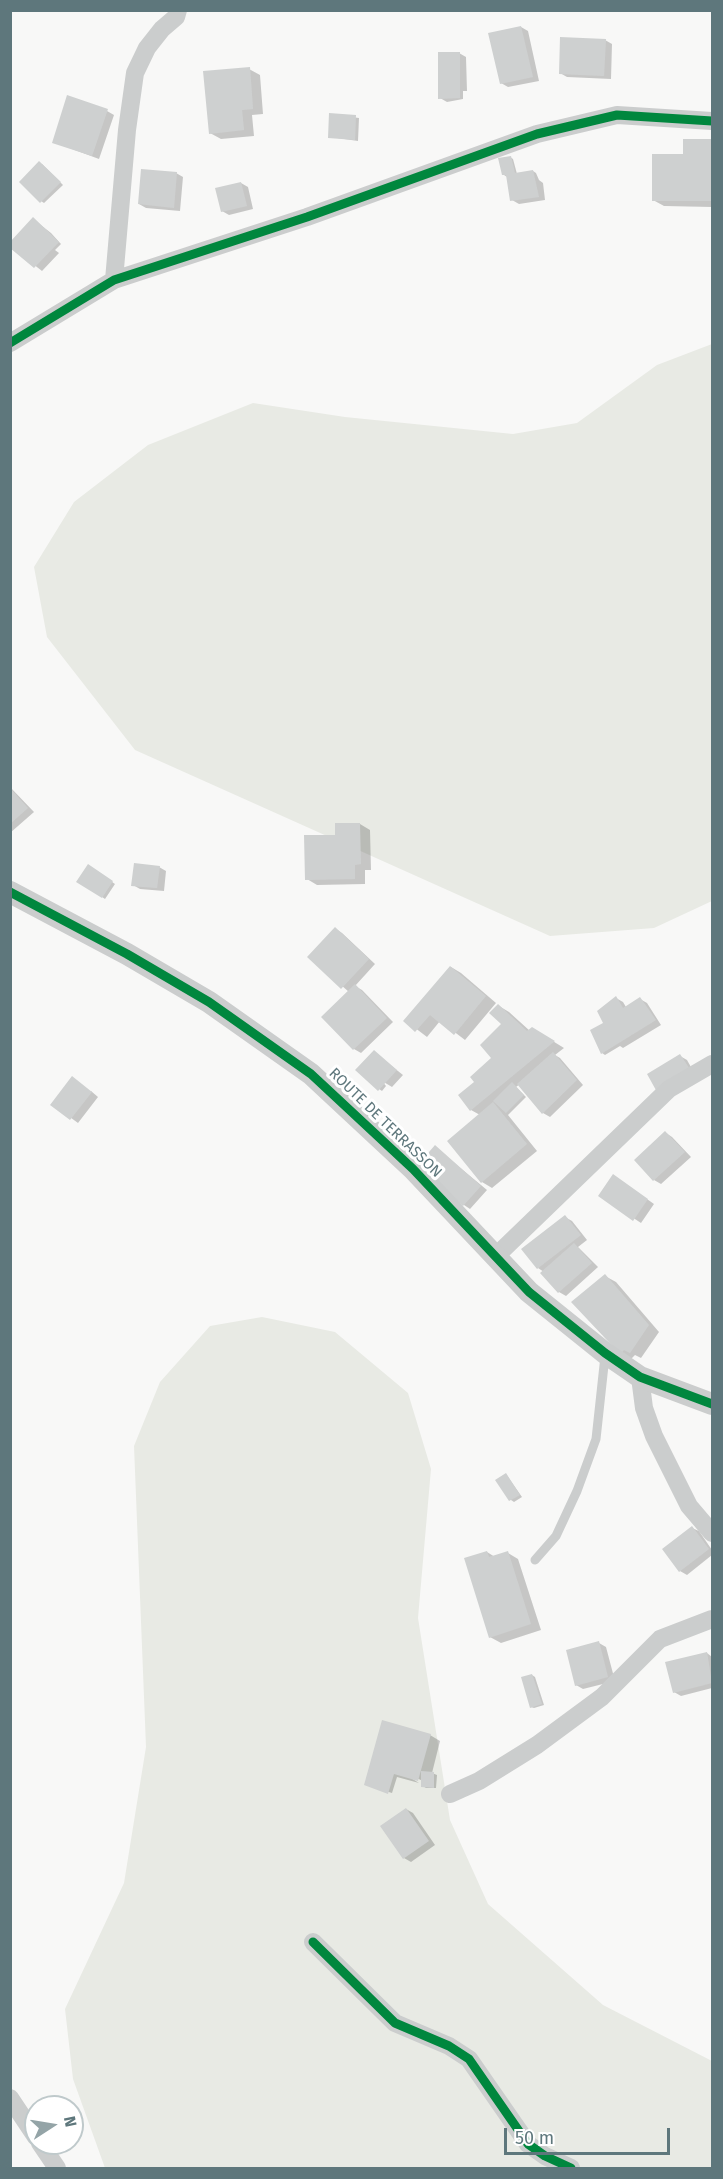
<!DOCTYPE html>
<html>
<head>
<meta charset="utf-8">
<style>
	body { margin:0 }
	#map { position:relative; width:723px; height:2179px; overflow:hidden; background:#f8f8f7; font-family:"Fira Sans",sans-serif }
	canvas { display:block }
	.frame { position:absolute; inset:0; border:12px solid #5e777c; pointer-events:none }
	.north { position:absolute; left:24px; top:2095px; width:60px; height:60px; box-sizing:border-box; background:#fff; border:2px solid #bfc9cb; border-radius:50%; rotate:78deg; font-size:16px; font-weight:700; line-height:24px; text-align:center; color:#5e777c }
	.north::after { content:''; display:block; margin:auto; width:21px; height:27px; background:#94a4a7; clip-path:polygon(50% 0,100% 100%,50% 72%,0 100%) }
	.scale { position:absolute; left:504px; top:2128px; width:166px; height:27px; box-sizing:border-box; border:3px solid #5e777c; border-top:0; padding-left:8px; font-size:18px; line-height:21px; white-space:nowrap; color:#5e777c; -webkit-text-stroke:4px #fff; paint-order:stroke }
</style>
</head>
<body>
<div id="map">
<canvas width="723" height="2179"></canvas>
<div class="frame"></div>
<div class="north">N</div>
<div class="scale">50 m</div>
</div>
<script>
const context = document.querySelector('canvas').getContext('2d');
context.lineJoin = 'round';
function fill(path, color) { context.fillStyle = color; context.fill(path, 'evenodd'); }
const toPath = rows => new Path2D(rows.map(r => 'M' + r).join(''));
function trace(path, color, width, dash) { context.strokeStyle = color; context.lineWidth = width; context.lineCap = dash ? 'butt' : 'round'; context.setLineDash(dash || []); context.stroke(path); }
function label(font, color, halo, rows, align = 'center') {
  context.font = font + ' "Fira Sans",sans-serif'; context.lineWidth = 6; context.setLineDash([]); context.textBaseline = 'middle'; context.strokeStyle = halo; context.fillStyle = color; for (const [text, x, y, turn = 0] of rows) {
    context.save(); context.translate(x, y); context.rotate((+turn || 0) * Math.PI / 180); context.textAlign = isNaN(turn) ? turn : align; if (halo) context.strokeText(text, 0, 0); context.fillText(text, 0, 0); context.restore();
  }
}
fill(toPath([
	[712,344,712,901,654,928,550,936,135,750,47,637,34,567,74,502,148,445,253,403,345,417,513,434,577,423,657,365],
	[262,1317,335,1332,408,1393,431,1469,418,1618,450,1820,488,1904,603,2005,712,2061,712,2168,105,2168,73,2079,65,2009,124,1883,146,1747,134,1446,160,1382,210,1326]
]), '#e8eae4');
fill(toPath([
	[521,27,528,31,539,81,508,87,501,83],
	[605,40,612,44,611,79,567,77,560,73],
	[459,53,466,57,467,91,463,91,463,99,447,102,440,98],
	[249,69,260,75,263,114,252,115,254,136,221,139,210,133],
	[107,111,114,115,99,159,53,142],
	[330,114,359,118,358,141,330,137],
	[685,140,712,141,712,207,664,206,653,200,685,155],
	[510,157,513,159,517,174,533,171,536,173,539,180,543,183,545,200,519,204,512,200,507,177,504,175],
	[42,164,63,185,44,203,41,201],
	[176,173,183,177,180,211,146,208,139,204],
	[241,183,248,187,253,209,229,215,222,211],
	[33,219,51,233,61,244,55,250,59,253,42,271,10,246],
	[10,787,34,812,10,833],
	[360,824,370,830,371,870,365,870,365,884,317,885,307,879,336,836],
	[89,866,115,884,105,899,79,881],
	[159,867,166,871,164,891,140,889,133,885],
	[336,929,342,933,375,964,355,986,362,990,393,1022,361,1053,354,1049,323,1017,349,992,309,957],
	[451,967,461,973,496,1003,465,1040,440,1021,427,1037,406,1021],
	[616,998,623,1002,626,1007,640,999,647,1003,661,1025,623,1048,620,1046,605,1055,602,1053,606,1023],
	[499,1006,509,1012,530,1031,543,1035,564,1048,555,1055,560,1058,583,1085,550,1117,543,1113,520,1084,516,1087,526,1097,508,1115,537,1151,492,1188,482,1182,480,1115,471,1110,460,1095,476,1083,493,1058,503,1024],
	[374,1052,403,1075,392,1087,382,1081,386,1086,382,1091,379,1089],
	[680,1056,687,1060,696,1076,649,1075],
	[91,1091,98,1097,78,1123,52,1104],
	[666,1133,672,1137,691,1157,661,1184,654,1180],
	[435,1147,487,1190,470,1209,464,1205],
	[620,1180,654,1204,641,1223,600,1196],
	[565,1217,572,1221,587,1240,578,1247,598,1267,566,1296,559,1292,544,1272,538,1268],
	[605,1276,616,1282,659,1332,641,1358,635,1355,631,1359,621,1353],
	[506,1474,522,1497,514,1502,511,1500],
	[692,1528,699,1531,712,1550,712,1555,687,1575,680,1571],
	[487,1552,495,1557,508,1553,518,1559,541,1630,501,1643,490,1637],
	[599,1643,606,1647,615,1681,583,1689,576,1685],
	[707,1653,712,1657,712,1688,681,1696,674,1692],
	[532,1675,535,1677,544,1705,534,1708,531,1707],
	[430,1735,440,1741,432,1773,437,1775,436,1788,426,1788,423,1786,423,1781,412,1776,411,1778,419,1783,397,1777,392,1793,366,1785],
	[406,1809,413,1813,435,1845,411,1862,404,1858,382,1826]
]), '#0003');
fill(toPath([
	[521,26,533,77,500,84,488,33],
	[560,37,606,39,604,76,559,74],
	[438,52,460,52,460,98,438,99],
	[250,67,253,109,242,110,244,130,209,134,203,71],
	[67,95,108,109,92,156,52,143],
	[329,113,356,115,355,140,328,138],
	[683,139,712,139,711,201,652,201,652,154,683,154],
	[511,156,515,173,533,170,539,197,510,201,506,175,502,175,498,158],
	[39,161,61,182,40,203,19,182],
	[141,169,177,172,174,208,138,204],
	[241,182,247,206,221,212,215,188],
	[33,217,59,242,34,268,10,248,10,242],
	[10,788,28,808,10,824],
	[335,823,360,823,361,864,355,865,355,879,305,880,304,835,335,835],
	[134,863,160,866,157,888,131,886],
	[88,864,113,881,102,898,76,882],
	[335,927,369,959,341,989,307,957],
	[450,966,486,996,454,1035,430,1015,415,1032,403,1021],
	[355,984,387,1018,353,1050,321,1017],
	[616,996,623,1008,640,997,656,1020,601,1054,590,1030,603,1023,597,1011],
	[498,1004,527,1031,532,1027,555,1041,470,1111,458,1095,474,1082,470,1077,491,1058,480,1045,501,1024,489,1013],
	[374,1050,397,1070,378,1091,355,1070],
	[553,1052,577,1080,542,1114,517,1084],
	[680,1054,691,1071,657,1092,647,1074],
	[72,1076,92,1092,70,1120,50,1105],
	[512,1082,524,1095,506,1113,493,1101],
	[493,1102,527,1144,481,1183,447,1141],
	[665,1131,685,1152,653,1181,634,1160],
	[435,1145,481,1186,463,1206,417,1166],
	[613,1174,648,1199,633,1221,598,1196],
	[565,1215,581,1235,537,1269,521,1249],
	[574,1243,592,1263,558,1293,540,1273],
	[605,1274,649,1325,630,1353,624,1350,620,1354,571,1302],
	[506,1473,520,1495,509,1501,495,1480],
	[692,1526,709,1549,679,1572,662,1549],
	[487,1551,489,1557,508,1551,531,1624,489,1638,464,1558],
	[599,1641,608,1677,575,1686,566,1650],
	[707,1652,712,1683,673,1693,665,1662],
	[532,1674,542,1704,530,1708,521,1677],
	[382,1720,431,1734,418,1781,394,1774,388,1794,364,1785],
	[421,1771,434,1772,434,1788,421,1787],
	[406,1808,429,1841,403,1859,380,1826]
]), '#ced0d0');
trace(toPath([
	[535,1560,556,1536,577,1491,596,1439,605,1356]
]), '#cbcdcd', 9);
trace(toPath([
	[114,280,127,130,135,73,147,48,162,29,176,17,178,10],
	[10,343,114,280,307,217,537,134,617,115,712,121],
	[496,1256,669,1089,712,1064],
	[640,1377,644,1408,654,1436,689,1506,712,1533],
	[450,1794,479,1781,537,1745,602,1697,660,1639,712,1619],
	[313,1942,395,2023,449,2046,469,2059,528,2144,545,2156,571,2168],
	[10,2098,36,2137],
	[40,2143,57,2168]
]), '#cbcdcd', 18);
trace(toPath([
	[10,892,127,954,209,1002,311,1074,413,1169,529,1292,605,1353,640,1377,712,1404]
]), '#cbcdcd', 22);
trace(toPath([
	[10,343,114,280,307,217,537,134,617,115,712,121],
	[10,892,127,954,209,1002,311,1074,413,1169,529,1292,605,1353,640,1377,712,1404],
	[313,1942,395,2023,449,2046,469,2059,528,2144,545,2156,571,2168]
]), '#00873e', 9);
label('15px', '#5e777c', '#fff', [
	["ROUTE DE TERRASSON",385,1123,44]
]);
</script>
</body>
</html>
